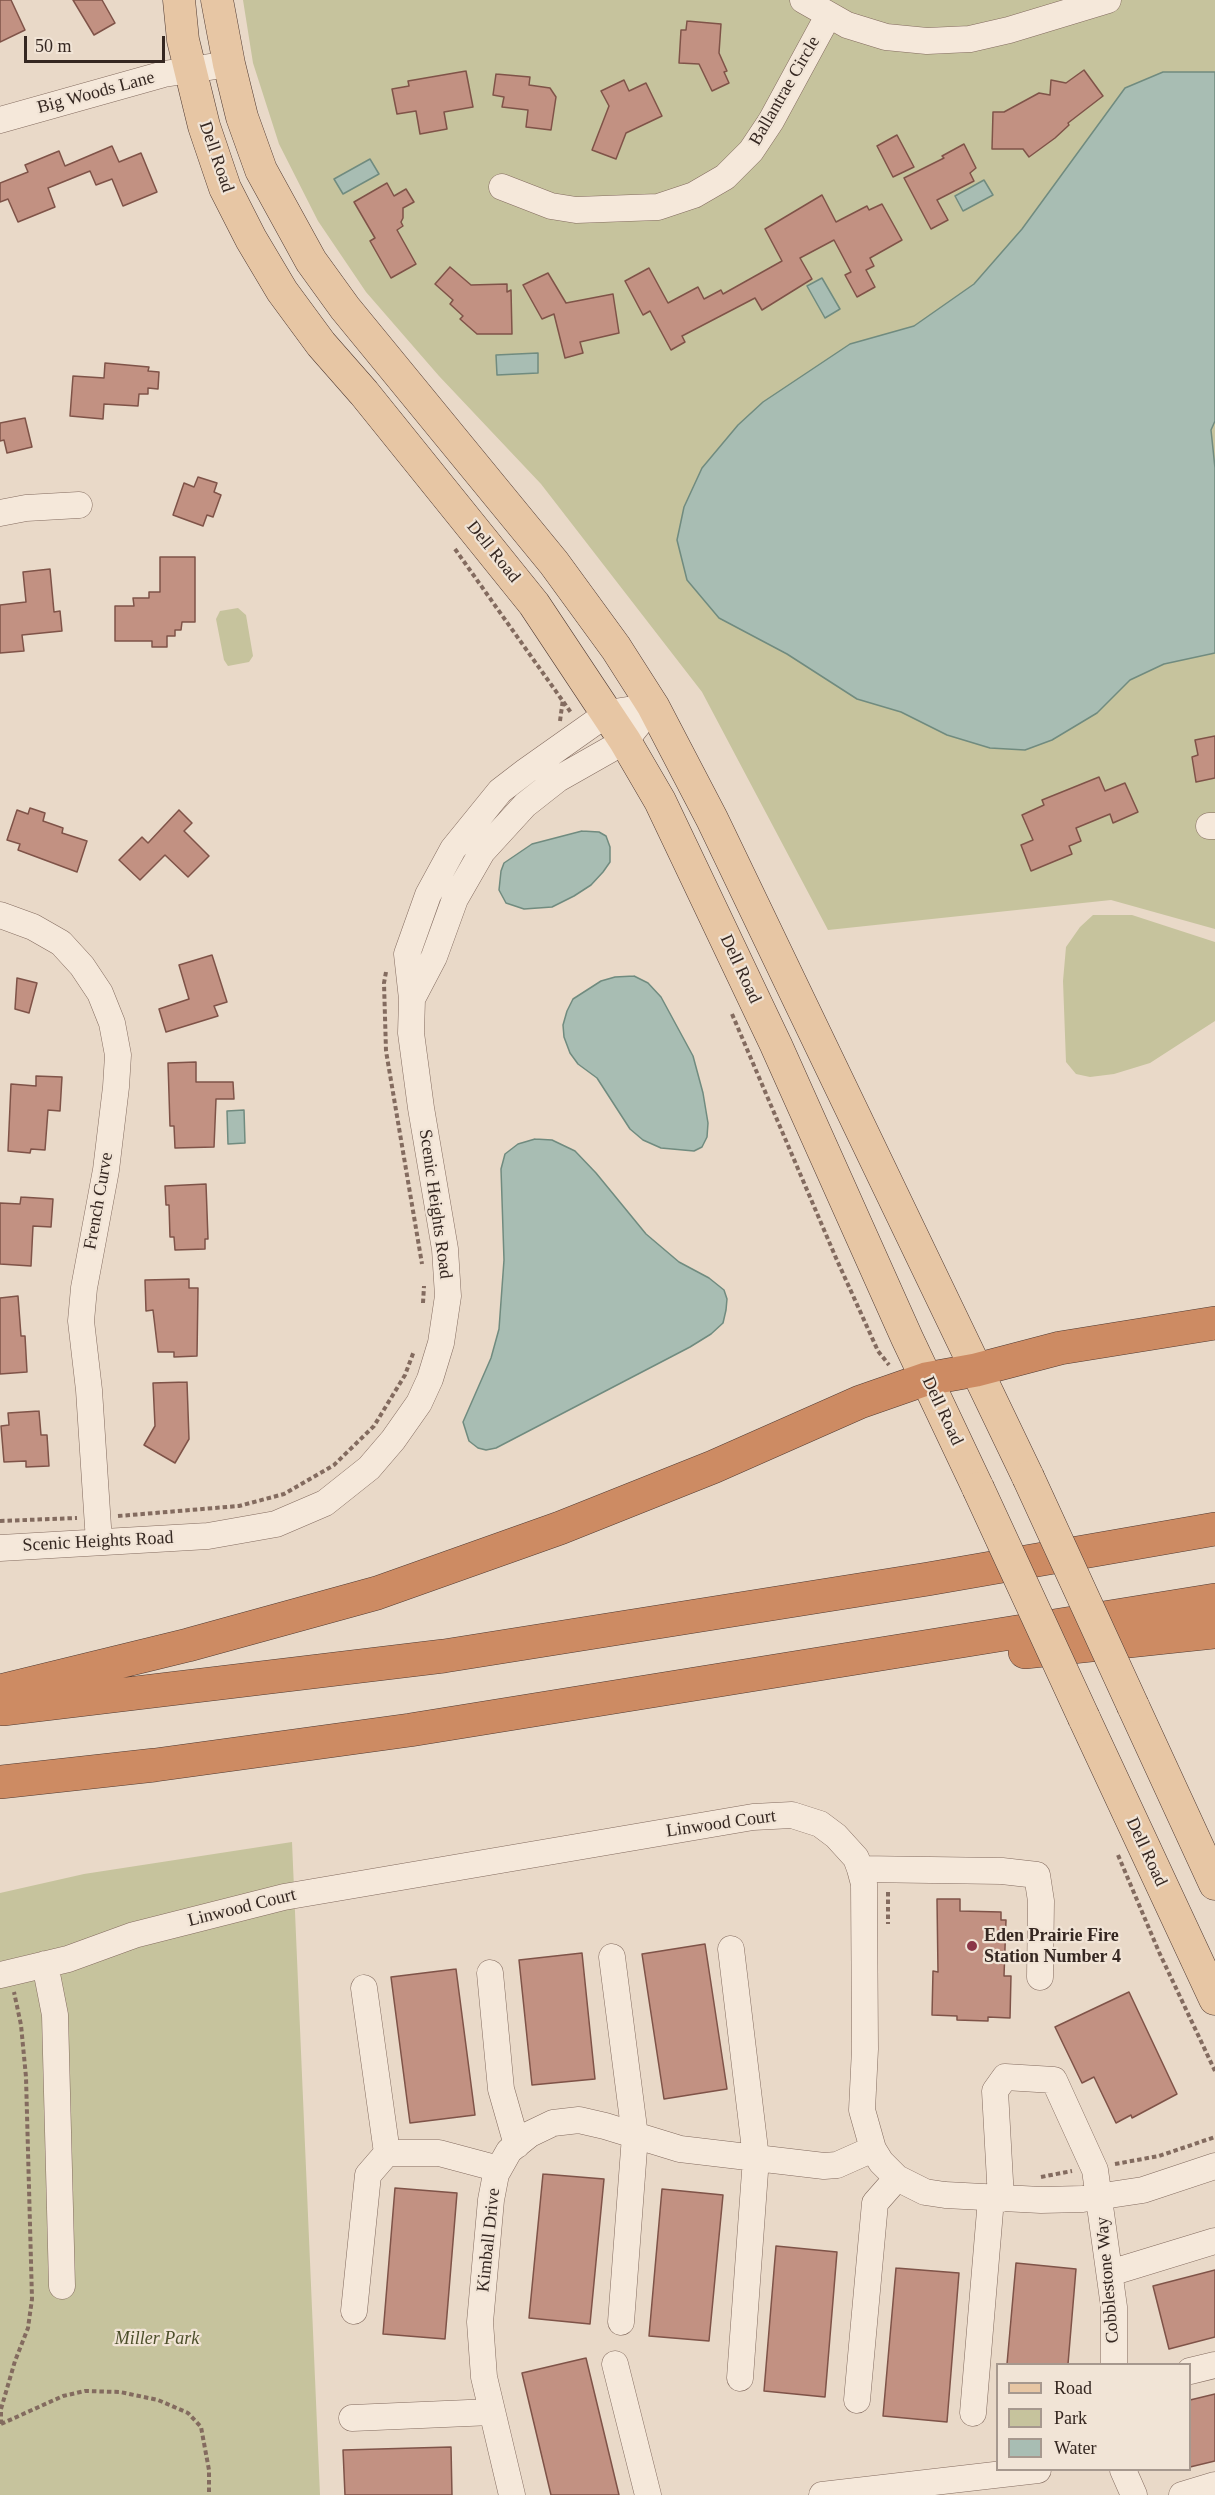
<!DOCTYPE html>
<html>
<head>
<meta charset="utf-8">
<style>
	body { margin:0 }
	#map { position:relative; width:1215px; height:2495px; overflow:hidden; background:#e9d9c8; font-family:Georgia,serif }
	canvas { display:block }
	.legend { position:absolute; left:996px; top:2363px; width:195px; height:108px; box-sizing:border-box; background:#f1e4d6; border:2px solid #a6988e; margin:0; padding:8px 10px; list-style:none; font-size:18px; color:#352721 }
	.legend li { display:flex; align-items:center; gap:12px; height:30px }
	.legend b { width:30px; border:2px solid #a6988e }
	.scale { position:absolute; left:24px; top:36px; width:141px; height:27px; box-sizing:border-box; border:3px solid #352721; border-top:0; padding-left:8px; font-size:18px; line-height:21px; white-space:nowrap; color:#352721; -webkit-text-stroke:4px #f1e4d6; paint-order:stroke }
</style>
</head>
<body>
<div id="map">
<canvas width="1215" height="2495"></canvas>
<ul class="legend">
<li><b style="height:8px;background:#e7c6a4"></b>Road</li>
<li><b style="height:16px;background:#c6c39d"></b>Park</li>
<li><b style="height:16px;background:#a8bdb3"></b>Water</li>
</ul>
<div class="scale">50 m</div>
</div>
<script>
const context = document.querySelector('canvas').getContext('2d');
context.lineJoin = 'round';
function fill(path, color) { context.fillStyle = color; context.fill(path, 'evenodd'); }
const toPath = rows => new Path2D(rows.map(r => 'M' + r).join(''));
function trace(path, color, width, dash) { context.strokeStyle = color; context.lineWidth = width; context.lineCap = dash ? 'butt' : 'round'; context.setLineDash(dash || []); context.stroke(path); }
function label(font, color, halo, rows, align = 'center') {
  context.font = font + ' Georgia,serif'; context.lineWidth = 4.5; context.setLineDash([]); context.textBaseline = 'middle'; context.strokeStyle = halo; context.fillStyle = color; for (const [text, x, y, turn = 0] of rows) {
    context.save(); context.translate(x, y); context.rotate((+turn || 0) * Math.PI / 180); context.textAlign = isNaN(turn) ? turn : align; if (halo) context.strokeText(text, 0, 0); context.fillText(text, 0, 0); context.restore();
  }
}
fill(toPath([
	[243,0,1215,0,1215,929,1111,900,828,930,702,692,541,484,439,376,366,292,318,221,279,144,253,63],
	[238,608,246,615,253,656,249,662,228,666,224,660,216,619,220,611],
	[1093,915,1132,915,1215,942,1215,1021,1150,1063,1114,1074,1090,1077,1076,1074,1066,1062,1063,981,1066,947,1080,927],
	[292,1842,320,2495,0,2495,0,1893,84,1874]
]), '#c6c39d');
const water = toPath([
	[1163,72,1215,72,1215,421,1211,430,1215,468,1215,653,1164,664,1130,680,1097,713,1052,740,1025,750,990,748,947,735,901,712,857,699,787,654,719,618,687,580,677,540,684,507,702,468,738,425,763,402,850,344,914,326,974,284,1022,229,1125,88,1163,72],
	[370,159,379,174,343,194,334,179,370,159],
	[984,180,993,195,963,211,955,196,984,180],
	[822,278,840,309,825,318,807,286,822,278],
	[538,353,538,373,497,375,496,355,538,353],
	[582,831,599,832,606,836,610,847,610,862,603,872,591,885,574,896,552,907,524,909,506,903,499,890,501,871,504,863,532,844,582,831],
	[634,976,648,983,661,997,693,1056,703,1093,708,1123,707,1137,702,1147,694,1151,661,1148,643,1140,630,1129,597,1078,578,1064,570,1053,564,1037,563,1025,567,1011,573,999,601,981,615,977,634,976],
	[244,1110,245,1143,228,1144,227,1111,244,1110],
	[535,1139,552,1140,575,1151,596,1173,646,1234,679,1262,709,1278,724,1290,727,1299,726,1310,723,1323,711,1334,690,1347,496,1448,486,1450,478,1448,469,1441,463,1422,491,1358,499,1329,504,1260,501,1169,505,1154,518,1144,535,1139]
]);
fill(water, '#a8bdb3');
trace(water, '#708b7f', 1.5);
const building = toPath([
	[0,0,11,0,25,30,0,42,0,0],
	[73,0,102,0,115,23,94,35,73,0],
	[687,21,721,24,719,53,727,71,724,72,729,83,712,91,699,64,679,63,681,30,686,30,687,21],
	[1084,70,1103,96,1068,123,1069,125,1055,138,1029,157,1023,149,992,149,993,112,1004,112,1039,93,1050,95,1051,80,1066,83,1084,70],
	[466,71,473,107,444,112,447,129,420,134,416,111,397,114,392,89,409,86,408,81,466,71],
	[496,74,530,77,529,85,550,88,556,97,551,130,526,127,528,110,502,107,504,97,493,95,496,74],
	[624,80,629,91,646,83,662,116,626,133,616,159,592,150,609,106,601,91,624,80],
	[897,135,914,167,893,177,877,146,897,135],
	[964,144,976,168,970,173,974,181,937,200,948,220,931,229,904,178,944,158,942,156,964,144],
	[112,146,119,162,141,153,157,192,123,206,112,179,96,185,90,171,48,188,55,207,18,222,8,199,0,202,0,183,28,172,25,165,59,151,65,166,112,146],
	[387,183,394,196,406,189,414,202,403,208,403,218,401,222,403,226,397,230,416,264,391,278,370,241,375,238,354,202,387,183],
	[822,195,836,222,867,206,869,210,882,204,902,240,870,258,874,266,866,270,875,287,857,297,845,275,851,272,834,240,800,258,812,279,762,310,755,298,682,336,685,342,671,350,650,311,643,315,625,281,649,268,668,303,698,287,704,299,721,290,723,294,782,261,765,229,822,195],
	[450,267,471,285,507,284,507,292,511,290,512,334,477,334,460,319,463,316,450,304,453,300,435,284,450,267],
	[548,273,566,303,613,294,619,333,580,342,583,353,565,358,554,314,542,319,523,285,548,273],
	[105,363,149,367,148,371,159,372,158,389,148,388,148,394,139,394,138,406,104,404,103,419,70,416,73,376,104,378,105,363],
	[25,418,32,447,7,453,4,440,0,441,0,423,25,418],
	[198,477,217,483,214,492,221,495,213,517,207,515,203,526,173,515,184,483,194,487,198,477],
	[160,557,195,557,195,622,182,622,181,630,175,630,175,636,167,636,167,647,152,647,152,641,115,641,115,606,134,606,133,598,149,598,149,592,160,592,160,557],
	[50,569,54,612,60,611,62,631,22,635,24,651,0,653,0,605,26,602,23,572,50,569],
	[1215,736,1215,778,1196,782,1192,757,1198,755,1195,740,1215,736],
	[1099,777,1105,791,1125,783,1138,812,1113,823,1110,814,1076,828,1081,841,1069,846,1072,854,1031,871,1021,845,1033,840,1022,815,1044,805,1042,800,1099,777],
	[30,808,45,813,43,821,63,828,62,833,87,841,77,872,18,850,20,844,7,840,17,810,28,814,30,808],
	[179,810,192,823,184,831,209,856,188,877,165,855,140,880,119,860,142,837,148,843,179,810],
	[212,955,227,1002,214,1006,218,1016,166,1032,159,1009,189,999,179,965,212,955],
	[17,978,37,983,29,1013,15,1009,17,978],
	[196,1062,196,1082,233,1082,234,1099,216,1099,214,1147,175,1148,174,1126,170,1126,168,1063,196,1062],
	[36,1076,62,1077,60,1111,48,1110,45,1150,31,1149,30,1153,8,1151,11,1084,36,1086,36,1076],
	[206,1184,208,1239,205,1239,205,1249,175,1250,174,1237,170,1237,169,1205,166,1205,165,1186,206,1184],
	[21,1197,53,1199,51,1227,33,1226,31,1266,0,1264,0,1203,20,1204,21,1197],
	[189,1279,189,1288,198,1288,197,1356,174,1357,174,1352,158,1352,153,1310,146,1311,145,1280,189,1279],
	[18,1296,21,1336,25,1336,27,1372,0,1374,0,1298,18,1296],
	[187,1382,189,1439,175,1463,144,1445,155,1426,153,1383,187,1382],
	[39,1411,41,1435,47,1435,49,1466,26,1467,26,1461,4,1462,1,1426,9,1425,8,1413,39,1411],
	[937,1899,960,1899,960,1911,1001,1912,1001,1920,1006,1920,1004,1976,1011,1976,1010,2018,988,2017,988,2021,957,2020,957,2016,932,2015,933,1971,938,1972,937,1899],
	[705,1944,727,2089,664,2099,642,1954,705,1944],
	[582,1953,595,2079,532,2085,519,1960,582,1953],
	[456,1969,475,2115,410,2123,391,1977,456,1969],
	[1129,1992,1177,2094,1132,2118,1131,2115,1116,2123,1094,2077,1082,2083,1055,2027,1129,1992],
	[543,2174,604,2179,590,2324,529,2318,543,2174],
	[395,2188,457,2193,445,2339,383,2334,395,2188],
	[662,2189,723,2195,709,2341,649,2336,662,2189],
	[776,2246,837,2252,825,2397,764,2391,776,2246],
	[1016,2263,1076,2269,1068,2364,1007,2364,1016,2263],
	[896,2268,959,2273,947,2422,883,2416,896,2268],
	[1215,2270,1215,2337,1169,2349,1153,2286,1215,2270],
	[586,2358,619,2495,551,2495,522,2373,586,2358],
	[1215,2394,1215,2461,1190,2467,1190,2400,1215,2394],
	[451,2447,452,2495,345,2495,343,2450,451,2447]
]);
fill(building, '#c29182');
trace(building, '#7f5348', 1.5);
const minor = toPath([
	[803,0,847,25,886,37,927,41,970,39,1009,30,1108,0],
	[0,120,164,74,229,64],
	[502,187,551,206,576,210,658,207,694,195,725,177,751,151,771,121,828,16],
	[0,513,26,508,79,505],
	[1209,826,1215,826],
	[0,915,33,927,61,943,82,966,100,993,112,1023,118,1055,116,1087,106,1170,84,1288,81,1321,89,1390,99,1542],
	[412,999,434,957,455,899,482,852,525,805,558,779,625,741,653,706],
	[0,1548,208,1536,276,1524,325,1503,369,1468,393,1440,419,1403,430,1379,441,1343,448,1296,445,1249,421,1108,411,1033,412,999,407,954,428,895,453,849,500,791,526,771,608,713,653,706],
	[860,1869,1002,1871,1037,1875,1041,1901,1040,1977],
	[731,1949,756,2158,740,2378],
	[612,1957,635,2136,621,2322],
	[45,1964,55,2015,62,2286],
	[490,1973,501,2089,517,2145],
	[0,1975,68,1959,134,1935,284,1897,753,1817,792,1815,820,1824,836,1836,856,1858,860,1869,864,1884,865,2049,862,2110,873,2149,881,2162,897,2178,925,2192,945,2195,1041,2200,1083,2199,1143,2190,1215,2166],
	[387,2153,439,2153,499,2169],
	[1001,2199,995,2091,1005,2077,1054,2080,1095,2170,1114,2307,1114,2364],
	[1110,2273,1215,2241],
	[354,2311,368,2175,387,2153,364,1988],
	[615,2364,648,2495],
	[1190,2371,1215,2365],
	[857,2400,875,2203,897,2178],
	[973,2413,991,2199],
	[352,2418,492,2412],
	[1123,2470,1134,2495],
	[512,2495,484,2377,480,2322,491,2200,496,2174,509,2151,530,2134,553,2123,579,2120,605,2126,680,2149,824,2166,837,2165,873,2149],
	[822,2495,1038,2470],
	[1182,2495,1215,2485]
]);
const major = toPath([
	[179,0,183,40,204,126,225,188,251,239,282,291,321,344,364,393,534,604,625,741,660,801,776,1045,907,1338,978,1488],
	[217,0,229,64,242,117,261,170,311,261,345,308,554,563,616,648,653,706,712,819,1028,1477],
	[1133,1706,1215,1884],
	[1084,1718,1215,1999]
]);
const highway = toPath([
	[1025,1652,1215,1632],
	[0,1691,188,1645,377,1593,560,1528,713,1467,860,1402,926,1379,976,1370,1060,1348,1215,1323],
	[3,1709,444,1656,928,1579,1215,1529],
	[0,1782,155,1765,410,1730,1215,1600]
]);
trace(minor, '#836b5f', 27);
trace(major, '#513b33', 33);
trace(highway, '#513b33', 34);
trace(toPath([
	[455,549,572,714],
	[560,721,563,699],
	[386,972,384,983,386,1051,422,1264],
	[732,1014,836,1258,878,1351,889,1365],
	[423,1303,424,1286],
	[118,1516,239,1506,284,1494,334,1465,374,1426,405,1375,414,1351],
	[0,1521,77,1518],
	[1118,1855,1159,1952,1215,2071],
	[888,1892,888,1924],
	[1115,2164,1159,2156,1215,2137],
	[1041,2177,1072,2171],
	[1,2424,1,2409,15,2361,28,2328,32,2299,26,2077,21,2025,14,1992],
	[1,2424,63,2396,85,2391,120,2392,158,2400,188,2413,201,2427,209,2470,209,2495]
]), '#836b5f', 4, [4.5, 3]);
trace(minor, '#f5e8da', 26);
trace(major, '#e7c6a4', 32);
trace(highway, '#cd8b63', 33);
const majorBridge = toPath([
	[1028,1477,1133,1706],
	[978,1488,1084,1718]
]);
trace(majorBridge, '#513b33', 33, []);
trace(majorBridge, '#e7c6a4', 32);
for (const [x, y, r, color] of [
	[972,1946,6,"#8a3647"]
]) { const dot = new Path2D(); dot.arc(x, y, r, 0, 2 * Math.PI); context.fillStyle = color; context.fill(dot); trace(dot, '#f1e4d6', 2); }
label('18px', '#352721', '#f1e4d6', [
	["Ballantrae Circle",785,91,-60],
	["Big Woods Lane",96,93,-15],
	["Dell Road",216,157,71],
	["Dell Road",493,552,51],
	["Dell Road",740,969,65],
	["French Curve",99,1201,-80],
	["Scenic Heights Road",435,1204,82],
	["Dell Road",942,1411,65],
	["Scenic Heights Road",98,1542,-3],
	["Linwood Court",721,1824,-8],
	["Dell Road",1146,1852,65],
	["Linwood Court",242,1908,-14],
	["Kimball Drive",489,2240,-84],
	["Cobblestone Way",1108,2280,-95]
]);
label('bold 18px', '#352721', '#f1e4d6', [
	["Eden Prairie Fire",984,1936],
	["Station Number 4",984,1957]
], 'left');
label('italic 18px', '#4c4f2a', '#f1e4d6', [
	["Miller Park",157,2339]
]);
</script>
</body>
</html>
